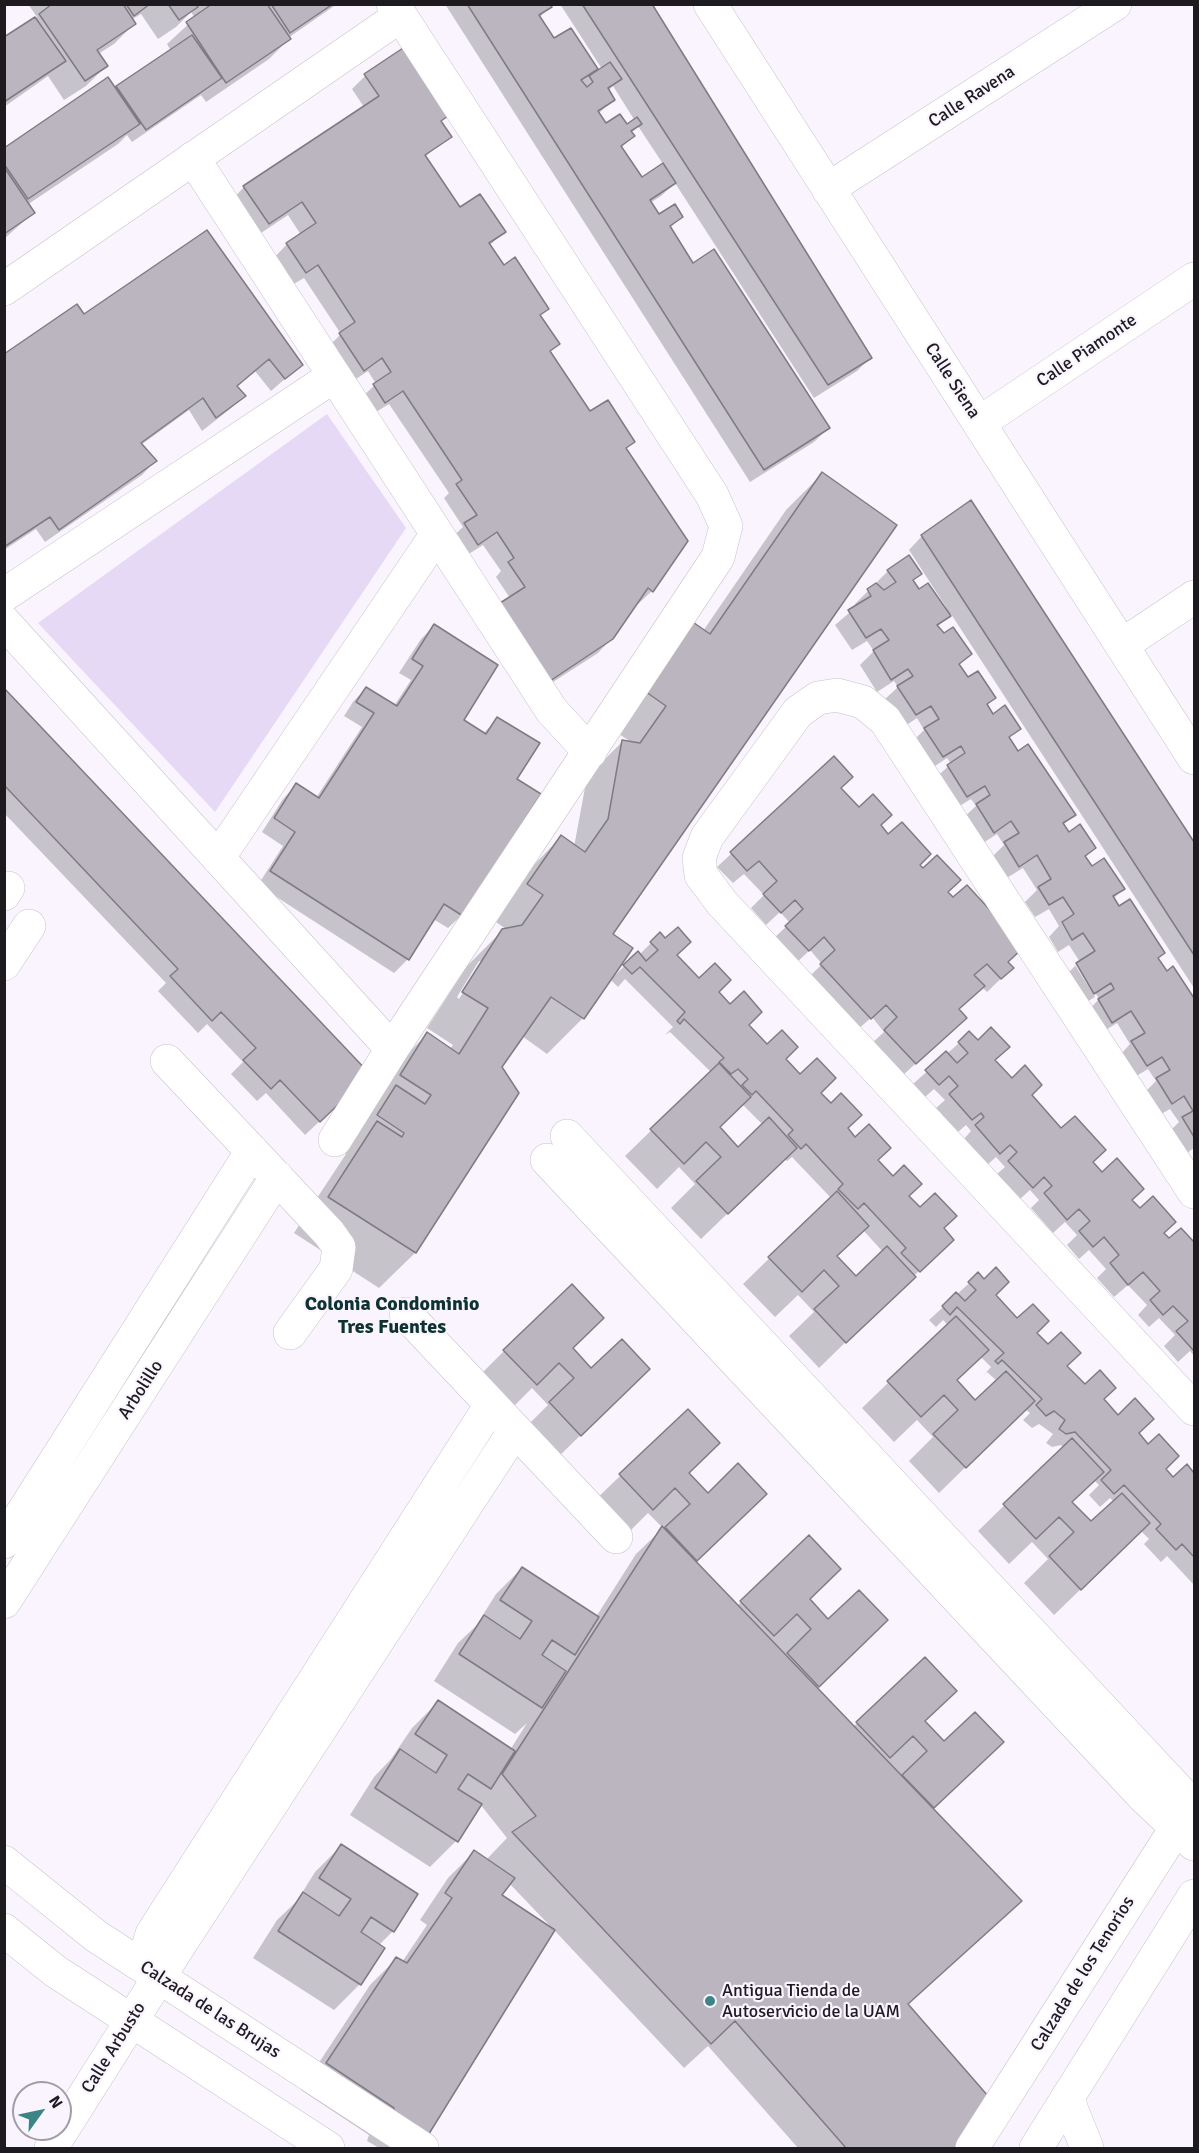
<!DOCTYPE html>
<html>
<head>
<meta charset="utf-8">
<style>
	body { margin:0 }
	#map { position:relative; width:1199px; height:2153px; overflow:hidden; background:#f9f4fe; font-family:Signika,sans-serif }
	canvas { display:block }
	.frame { position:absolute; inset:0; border:6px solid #1d1b1f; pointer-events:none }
	.north { position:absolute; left:12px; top:2081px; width:60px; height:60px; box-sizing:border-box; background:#f9f4fe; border:2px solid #a19da5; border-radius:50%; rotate:57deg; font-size:16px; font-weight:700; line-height:24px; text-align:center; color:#1d1b1f }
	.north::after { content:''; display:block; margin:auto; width:21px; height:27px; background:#3c8586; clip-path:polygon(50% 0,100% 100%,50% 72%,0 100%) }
</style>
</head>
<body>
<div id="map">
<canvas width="1199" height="2153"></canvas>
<div class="frame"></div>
<div class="north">N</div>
</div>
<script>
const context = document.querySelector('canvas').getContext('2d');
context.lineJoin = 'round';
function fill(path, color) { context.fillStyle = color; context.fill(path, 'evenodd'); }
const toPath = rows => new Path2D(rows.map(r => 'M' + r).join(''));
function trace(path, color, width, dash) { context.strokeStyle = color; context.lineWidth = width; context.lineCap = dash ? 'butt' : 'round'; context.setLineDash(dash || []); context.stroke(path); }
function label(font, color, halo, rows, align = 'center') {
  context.font = font + ' Signika,sans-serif'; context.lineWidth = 4.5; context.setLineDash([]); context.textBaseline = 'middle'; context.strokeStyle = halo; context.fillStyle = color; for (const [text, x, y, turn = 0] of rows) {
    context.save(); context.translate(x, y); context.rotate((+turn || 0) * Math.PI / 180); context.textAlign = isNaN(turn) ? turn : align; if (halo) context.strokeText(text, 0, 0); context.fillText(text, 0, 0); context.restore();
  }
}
fill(toPath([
	[327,414,406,528,215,812,38,623]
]), '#e6d9f6');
fill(toPath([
	[28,4,167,5,337,4,288,38,289,39,269,59,206,102,201,95,132,142,127,135,118,144,27,205,33,213,4,239,4,150,115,90,171,51,167,44,195,18,191,12,176,27,158,39,141,14,131,20,134,24,114,44,98,54,106,66,86,86,64,100,48,76,4,107,4,39,37,17],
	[445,4,549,4,550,6,539,18,554,40,570,30,598,72,602,69,560,4,650,4,870,358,857,371,814,398,675,183,661,196,650,203,659,217,681,217,670,228,693,265,828,428,814,442,750,482],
	[613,86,635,121,626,126,605,125,598,114,613,100,608,91],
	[638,126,663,164,641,179,621,148,633,136,631,133],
	[365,76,440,122,450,136,425,157,460,209,504,232,489,246,503,267,547,308,539,316,558,344,549,353,590,413,633,442,625,450,652,591,638,604,636,603,612,638,598,653,536,693,510,598,496,577,501,571,483,545,464,557,451,538,463,527,444,498,449,493,389,404,371,415,360,399,376,384,368,371,350,383,327,348,341,334,304,278,292,285,274,258,287,244,301,235,288,215,255,237,231,201,244,187,364,107,352,89],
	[84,317,301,365,271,391,255,371,236,387,244,396,230,409,202,431,189,410,141,445,155,461,142,475,45,542,36,529,4,550,4,356],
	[822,474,611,934,611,977,612,978,638,953,639,955,660,934,676,955,699,980,717,992,767,1046,784,1059,819,1093,846,1129,908,1197,952,1239,819,1368,789,1336,814,1312,798,1295,775,1317,743,1284,831,1198,792,1157,787,1161,784,1159,701,1239,671,1208,695,1184,679,1167,657,1189,625,1156,711,1072,670,1032,665,1035,673,1027,625,979,618,987,610,979,583,1018,547,1054,522,1036,500,1067,517,1093,415,1253,379,1288,294,1233,346,1154,343,1151,392,1070,427,1034,450,1049,453,1045,427,1028,467,966,503,930,506,929,493,920,526,873,561,837,574,847,587,777,622,742,634,744,604,724,703,631,786,510],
	[479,961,483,961,459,999,457,997],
	[742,1104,763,1125,738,1149,718,1127],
	[863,1230,883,1252,856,1278,836,1256],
	[971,502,1194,845,1194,988,951,614,937,627,943,636,970,654,958,666,968,679,994,698,986,706,992,716,1019,729,1008,739,1018,753,1074,814,1062,826,1068,834,1094,848,1085,858,1092,868,1123,889,1113,899,1119,908,1164,953,1157,959,1166,973,1173,968,1194,1001,1194,1148,1184,1155,1169,1132,1179,1122,1170,1109,1158,1116,1144,1093,1156,1081,1148,1069,1133,1078,1119,1056,1130,1044,1117,1023,1098,1035,1085,1014,1099,999,1079,965,1075,965,1095,997,1080,1006,1063,978,1077,964,1080,962,1069,945,1058,952,1049,937,1059,926,1049,909,1035,917,1025,902,1037,890,1023,868,1005,879,992,857,1004,845,997,834,980,845,963,818,976,806,971,799,953,810,934,779,951,764,947,758,929,770,912,742,924,730,917,718,902,728,884,700,898,687,894,681,877,692,860,665,874,651,867,641,852,650,835,625,856,607,855,604,888,571,920,574,912,581,918,591,944,609,946,607,909,550,922,536],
	[434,626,462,720,483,734,498,718,515,779,462,915,448,928,433,919,408,959,394,973,258,885,283,846,262,832,283,799,296,785,316,798,362,727,344,716,353,702,366,688,394,706,411,680,399,673,421,639],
	[4,690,355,1088,305,1135,266,1093,257,1101,231,1074,243,1062,207,1024,198,1033,158,991,166,983,4,813],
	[834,758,840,788,947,892,1012,968,987,992,982,987,958,1010,951,1031,901,1077,871,1044,884,1032,872,1017,856,1031,808,978,822,964,810,950,795,964,772,940,790,923,780,912,766,925,751,908,764,895,744,874,733,883,717,867],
	[959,1043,994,1061,1012,1080,1030,1095,1092,1163,1169,1240,1181,1230,1194,1244,1194,1356,1190,1351,1178,1362,1164,1346,1175,1335,1159,1318,1149,1327,1138,1315,1147,1305,1128,1285,1114,1297,1097,1278,1106,1269,1089,1250,1079,1259,1067,1245,1077,1235,1065,1222,1053,1233,1031,1208,1039,1200,1030,1190,1019,1200,996,1175,1005,1167,996,1157,986,1166,963,1140,971,1131,966,1125,958,1132,936,1108,945,1100,934,1089,925,1097,913,1084],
	[978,1275,994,1295,1017,1320,1035,1333,1085,1387,1102,1400,1137,1434,1173,1480,1187,1467,1194,1475,1194,1585,1167,1556,1161,1562,1144,1544,1149,1539,1141,1531,1054,1615,1024,1583,1048,1559,1032,1542,1009,1564,978,1531,1063,1448,1061,1445,1052,1447,1046,1443,1053,1434,1039,1424,1032,1428,1023,1420,1030,1413,1025,1409,939,1493,909,1461,933,1437,917,1420,894,1442,862,1408,948,1325,943,1320,936,1327,929,1320],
	[980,1356,991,1367,983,1376,987,1372,997,1381,975,1402,955,1381],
	[1094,1480,1099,1485,1089,1495,1100,1507,1110,1498,1114,1502,1091,1524,1071,1503],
	[571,1348,591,1370,622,1395,554,1461,524,1429,548,1405,532,1388,510,1410,478,1377,504,1351],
	[688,1411,687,1474,708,1495,739,1520,695,1562,737,1606,809,1537,808,1600,828,1621,860,1646,816,1688,853,1727,925,1659,924,1722,944,1743,976,1768,932,1809,1020,1901,907,2005,965,2148,798,2148,708,2046,684,2068,554,1930,414,2148,379,2148,367,2141,369,2135,301,2090,370,1985,396,1959,402,1962,427,1925,420,1920,448,1878,474,1852,486,1860,507,1838,480,1804,456,1841,430,1867,350,1815,374,1777,391,1759,412,1728,438,1702,510,1750,527,1723,515,1734,434,1681,458,1643,476,1626,496,1594,522,1568,596,1617,636,1554,663,1528,648,1513,626,1535,594,1501],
	[509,1883,551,1927,551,1928,500,1896],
	[341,1846,416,1895,393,1931,379,1945,383,1949,360,1984,334,2010,253,1958,277,1920,297,1901,315,1872]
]), '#0003');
const building = toPath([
	[52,4,123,4,136,24,97,50,108,66,85,81,39,14,52,4],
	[126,4,150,4,134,16,126,4],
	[168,4,196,4,198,7,179,20,168,4],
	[212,4,267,4,291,39,226,83,186,22,212,4],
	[271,4,333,4,290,33,271,4],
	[467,4,551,4,552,7,539,15,554,38,571,28,598,69,581,80,587,87,593,82,589,76,610,62,622,79,608,88,615,100,598,111,606,123,620,114,627,124,637,117,642,124,631,131,635,136,621,146,642,177,663,163,676,183,650,200,659,214,675,204,683,217,670,226,693,263,714,249,830,428,764,470,467,4],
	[582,4,652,4,872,358,828,385,582,4],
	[35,17,66,61,4,102,4,37,35,17],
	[192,35,222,78,146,130,116,86,192,35],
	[403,48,448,116,441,121,452,137,425,155,460,207,480,194,506,232,489,243,504,265,515,257,549,309,540,315,560,344,550,351,590,411,608,400,635,442,626,448,688,541,653,592,648,588,613,639,550,681,500,603,525,587,508,562,514,558,497,532,478,545,464,523,477,515,456,484,462,480,403,391,385,403,373,384,391,372,382,358,364,371,339,333,355,322,318,265,306,273,286,243,316,223,302,202,269,224,243,186,379,96,364,74,403,48],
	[108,77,140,124,28,199,4,164,4,148,108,77],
	[4,167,35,213,4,234,4,167],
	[207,230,303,365,285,379,269,359,237,386,246,396,216,418,203,398,141,443,157,461,59,530,50,517,4,547,4,354,77,304,84,314,207,230],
	[822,472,897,525,613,934,633,948,584,1019,551,997,502,1067,519,1093,416,1253,328,1197,377,1121,402,1137,404,1133,377,1115,396,1085,425,1104,431,1095,400,1075,427,1032,459,1054,488,1008,462,992,502,929,522,925,543,895,527,884,561,835,585,852,608,819,622,740,640,743,666,706,639,687,687,618,710,634,822,472],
	[971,500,1194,842,1194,955,921,535,971,500],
	[909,555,922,574,913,580,919,589,928,583,951,616,937,625,944,633,953,627,972,654,959,664,968,677,978,671,996,698,987,704,993,714,1005,705,1021,729,1009,737,1018,751,1028,744,1076,815,1063,823,1069,832,1080,824,1096,848,1085,856,1092,866,1104,858,1125,889,1113,896,1119,906,1130,899,1165,953,1158,958,1167,971,1173,966,1194,998,1194,1137,1182,1117,1193,1111,1184,1096,1172,1104,1156,1078,1170,1070,1162,1057,1147,1066,1131,1041,1145,1033,1131,1011,1112,1023,1098,999,1114,989,1111,983,1094,994,1076,963,1095,951,1083,933,1072,940,1062,922,1074,914,1063,897,1049,905,1038,887,1051,879,1037,855,1019,867,1004,842,1019,833,1011,821,994,833,976,804,990,795,985,786,967,797,947,765,965,753,961,746,943,757,924,728,939,719,931,706,916,715,897,686,913,676,908,669,891,680,873,650,889,640,881,629,866,638,848,610,871,596,867,589,876,583,884,590,896,582,887,570,909,555],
	[434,624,498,665,464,720,486,734,497,717,540,743,517,779,541,794,463,916,444,904,409,960,270,871,295,832,274,818,296,783,319,798,374,713,356,702,366,687,397,706,423,666,412,659,434,624],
	[4,688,370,1074,320,1122,280,1080,271,1089,243,1060,256,1048,221,1012,212,1021,170,976,178,969,4,785,4,688],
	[834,756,853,777,841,788,859,807,873,794,892,815,881,825,888,834,902,822,931,854,920,865,923,868,937,855,961,880,948,892,953,897,967,885,1024,947,1008,962,1014,968,1001,979,987,964,974,975,985,986,959,1009,967,1018,916,1064,884,1030,897,1017,886,1005,871,1019,820,964,835,950,824,937,809,951,785,926,803,909,795,900,781,913,763,894,777,881,759,861,747,871,730,852,834,756],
	[678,927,691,942,677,955,699,978,715,963,731,980,719,992,730,1004,744,991,762,1012,749,1025,767,1044,782,1030,798,1047,786,1059,800,1074,817,1058,836,1078,821,1093,831,1103,841,1093,862,1115,848,1128,855,1137,869,1124,891,1148,878,1160,893,1176,904,1165,922,1184,909,1196,920,1207,935,1193,957,1216,944,1228,954,1240,920,1272,901,1253,906,1248,864,1203,858,1209,838,1189,843,1184,806,1144,801,1149,788,1135,793,1130,756,1091,752,1095,742,1085,748,1079,738,1069,731,1074,719,1062,724,1058,684,1019,680,1024,677,1021,685,1012,640,967,632,974,623,965,638,951,646,961,658,950,650,942,660,932,665,938,678,927],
	[991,1027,1010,1047,995,1060,1012,1078,1025,1065,1042,1085,1032,1095,1061,1128,1075,1116,1106,1150,1093,1162,1102,1172,1117,1158,1144,1189,1132,1200,1140,1208,1153,1196,1176,1222,1164,1233,1169,1238,1181,1228,1194,1242,1194,1348,1193,1350,1176,1331,1188,1321,1173,1306,1163,1315,1150,1300,1160,1291,1143,1272,1128,1285,1110,1263,1119,1255,1104,1237,1093,1247,1079,1231,1090,1221,1079,1209,1067,1220,1044,1193,1052,1186,1044,1177,1033,1188,1008,1161,1017,1152,1010,1145,1000,1154,975,1125,984,1117,981,1113,972,1120,949,1094,958,1086,949,1076,939,1085,925,1070,946,1051,957,1063,968,1053,958,1042,969,1031,978,1040,991,1027],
	[719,1063,751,1097,720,1127,738,1147,769,1117,797,1148,728,1214,696,1181,721,1157,706,1142,684,1164,650,1129,719,1063],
	[837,1191,869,1226,837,1256,856,1276,887,1246,916,1277,846,1343,814,1309,839,1286,824,1270,802,1292,768,1257,837,1191],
	[996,1267,1009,1282,996,1295,1017,1318,1033,1304,1049,1321,1037,1333,1048,1344,1061,1332,1081,1353,1067,1366,1085,1384,1100,1370,1116,1388,1104,1399,1118,1415,1135,1398,1154,1419,1139,1433,1148,1444,1159,1434,1179,1456,1166,1469,1173,1477,1187,1464,1194,1473,1194,1557,1182,1544,1176,1550,1156,1529,1161,1524,1124,1485,1114,1494,1101,1480,1111,1470,1075,1432,1066,1434,1059,1429,1065,1420,1054,1411,1046,1416,1036,1405,1042,1399,1002,1360,998,1364,995,1361,1004,1353,957,1307,950,1315,942,1306,956,1292,965,1301,976,1290,968,1282,978,1272,984,1279,996,1267],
	[572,1284,604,1318,573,1348,591,1368,622,1339,650,1369,581,1436,549,1402,574,1378,559,1363,537,1385,503,1350,572,1284],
	[956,1316,989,1350,957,1380,975,1400,1006,1371,1035,1401,966,1468,933,1434,958,1410,944,1395,921,1417,887,1381,956,1316],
	[688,1409,720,1443,689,1473,708,1493,738,1463,767,1494,697,1561,665,1527,690,1504,675,1488,653,1510,619,1474,688,1409],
	[1072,1438,1104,1472,1072,1502,1091,1521,1122,1493,1150,1523,1081,1590,1049,1556,1074,1532,1059,1517,1036,1539,1003,1504,1072,1438],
	[662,1526,1022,1901,908,2004,995,2104,967,2148,846,2148,735,2021,711,2044,512,1832,536,1816,502,1774,662,1526],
	[809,1535,841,1569,810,1599,828,1619,859,1590,888,1620,819,1687,787,1653,811,1629,797,1614,774,1636,740,1601,809,1535],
	[522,1567,599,1617,575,1655,552,1640,542,1655,566,1671,542,1708,459,1654,484,1615,520,1639,532,1621,500,1600,522,1567],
	[925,1657,957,1691,925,1721,944,1741,975,1712,1004,1742,934,1808,902,1775,927,1751,913,1736,890,1758,856,1722,925,1657],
	[438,1700,515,1751,491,1789,468,1774,458,1789,482,1804,458,1842,375,1788,400,1749,436,1773,447,1755,415,1734,438,1700],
	[341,1844,418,1894,394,1932,371,1917,361,1932,385,1948,361,1985,278,1931,303,1892,339,1916,351,1899,319,1878,341,1844],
	[474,1850,515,1878,502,1895,555,1930,427,2137,392,2114,394,2108,326,2063,396,1957,407,1963,452,1898,445,1893,474,1850]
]);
fill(building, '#bab5be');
trace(building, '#807b83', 1.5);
const minor = toPath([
	[710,4,1194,758],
	[193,158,552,711,590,752],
	[828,189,1115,4],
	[4,289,400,16],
	[979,423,1194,279],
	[4,595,334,376],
	[4,622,392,1049],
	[1122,645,1194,597],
	[218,858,437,534],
	[4,894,8,888],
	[4,964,29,926],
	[167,1061,329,1233,339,1247,336,1269,290,1333],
	[567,1136,1194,1807],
	[335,1140,392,1049,718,557,726,526,712,495,393,4],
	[547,1160,1144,1797,1194,1844],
	[1194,1192,885,720,863,702,837,695,818,698,798,712,707,837,699,858,701,875,722,903,1194,1409],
	[406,1314,616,1537],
	[4,1542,252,1151],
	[4,1602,277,1177],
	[158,1978,151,1964,147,1951,152,1934,491,1405],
	[1067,2098,1087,2148],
	[51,2148,175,1952,515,1430]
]);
const tertiary = toPath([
	[4,1862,96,1936,422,2148],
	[4,1930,55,1971,328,2148],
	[972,2148,1194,1800],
	[1036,2148,1194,1896]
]);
trace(minor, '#c7c2cc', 34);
trace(tertiary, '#c7c2cc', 34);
trace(minor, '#fff', 33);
trace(tertiary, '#fff', 33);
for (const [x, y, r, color] of [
	[710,2001,6,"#3c8586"]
]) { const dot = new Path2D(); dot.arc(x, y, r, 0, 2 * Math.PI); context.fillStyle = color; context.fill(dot); trace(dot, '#f9f4fe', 2); }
label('18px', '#1d1b1f', '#f9f4fe', [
	["Calle Ravena",972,97,-33],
	["Calle Piamonte",1087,351,-34],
	["Calle Siena",952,381,57],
	["Arbolillo",141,1390,-57],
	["Calzada de los Tenorios",1083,1974,-58],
	["Calzada de las Brujas",210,2010,33],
	["Calle Arbusto",114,2048,-58]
]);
label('18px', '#1d1b1f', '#f9f4fe', [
	["Antigua Tienda de",722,1991],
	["Autoservicio de la UAM",722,2012]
], 'left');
label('bold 20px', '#0e3232', '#f9f4fe', [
	["Colonia Condominio",392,1305],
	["Tres Fuentes",392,1328]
]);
</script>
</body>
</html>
